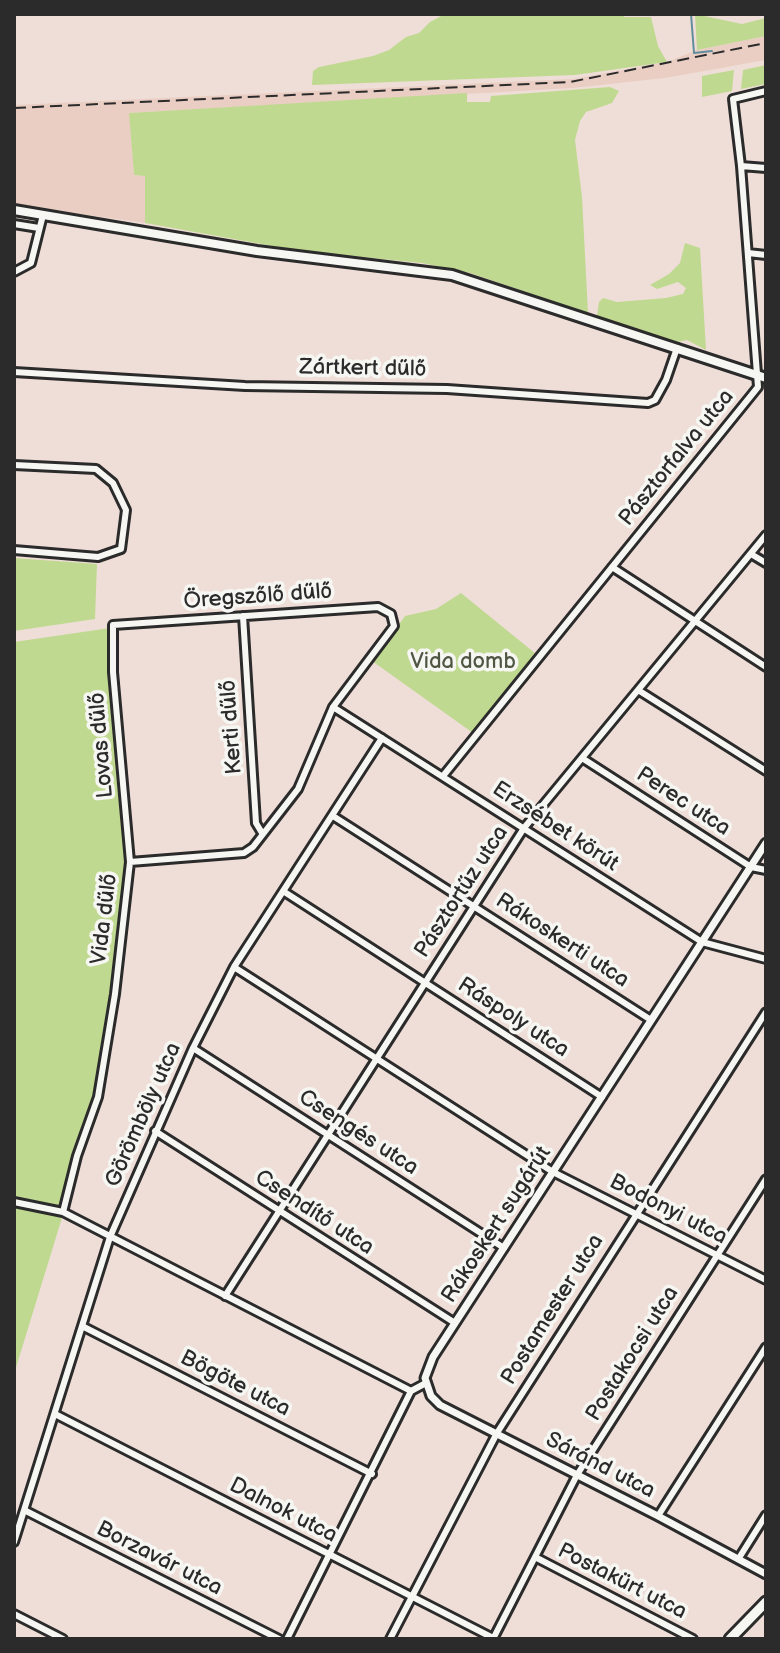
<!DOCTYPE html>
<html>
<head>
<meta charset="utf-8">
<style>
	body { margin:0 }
	#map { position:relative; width:780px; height:1653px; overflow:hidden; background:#efded7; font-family:"Balsamiq Sans",sans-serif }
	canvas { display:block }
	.frame { position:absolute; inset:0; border:16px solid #2b2b2b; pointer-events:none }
</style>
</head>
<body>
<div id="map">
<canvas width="780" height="1653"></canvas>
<div class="frame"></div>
</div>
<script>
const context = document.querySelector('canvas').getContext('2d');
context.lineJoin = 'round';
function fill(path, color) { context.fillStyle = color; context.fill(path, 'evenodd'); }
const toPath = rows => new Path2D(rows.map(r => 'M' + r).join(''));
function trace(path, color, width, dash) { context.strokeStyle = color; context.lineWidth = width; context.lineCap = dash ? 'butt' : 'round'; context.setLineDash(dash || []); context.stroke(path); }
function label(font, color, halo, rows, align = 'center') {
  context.font = font + ' "Balsamiq Sans",sans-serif'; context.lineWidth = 7; context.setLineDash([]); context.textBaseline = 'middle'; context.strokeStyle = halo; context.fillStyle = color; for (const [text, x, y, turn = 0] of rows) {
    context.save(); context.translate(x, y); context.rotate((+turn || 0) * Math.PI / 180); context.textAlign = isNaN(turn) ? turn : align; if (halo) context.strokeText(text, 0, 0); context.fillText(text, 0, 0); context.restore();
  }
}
fill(toPath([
	[766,36,766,60,665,78,573,88,130,113,134,175,145,176,145,223,14,205,14,105,573,79,667,62,697,50]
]), '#eacec4');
fill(toPath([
	[445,14,623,14,624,17,651,17,658,46,667,62,575,75,312,85,313,71,319,67,373,56,389,50,406,37,419,33,430,22],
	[695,14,742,24,766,18,766,36,697,50],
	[766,65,766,84,741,89,743,70],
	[734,70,732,91,702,97,702,76],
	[610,87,619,91,612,103,586,112,580,121,575,140,582,197,588,313,470,273,422,263,300,251,145,223,145,176,134,175,129,113,467,93,467,102,490,102,491,96],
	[685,243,700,248,706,350,687,340,677,342,597,316,599,302,603,298,617,302,666,298,683,294,686,288,678,282,657,289,650,285,669,274,680,263],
	[14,558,97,564,95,619,14,631],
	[461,593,536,654,473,733,372,661,405,616,436,609],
	[110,628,127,856,115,994,94,1098,60,1206,65,1208,14,1374,14,642]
]), '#c0d990');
trace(toPath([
	[691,14,694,53,712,51]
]), '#628d9c', 2);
const minor = toPath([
	[741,166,766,168],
	[14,224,39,228],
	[748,253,766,255],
	[14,272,31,263,43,215],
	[14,372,245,386,447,389,648,403,655,400,666,380,677,348],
	[14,465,96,469,113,483,126,510,121,549,98,557,14,550],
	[751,554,766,563],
	[612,567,766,667],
	[243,616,256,823,262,833],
	[638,690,766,771],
	[333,707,702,942,766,959],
	[582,758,751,867,766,870],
	[443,776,758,387,741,166,733,99,766,91],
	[333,816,651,1020],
	[283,891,602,1097],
	[234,967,553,1172,766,1280],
	[193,1048,504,1248],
	[155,1131,455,1323],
	[14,1202,63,1212,411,1391],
	[63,1212,77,1156,98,1097,115,994,130,862,113,672,113,625,378,607,391,614,394,626,333,707,298,789,253,847,244,853,130,862],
	[225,1296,524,828,766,535],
	[82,1326,372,1474],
	[55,1414,495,1639],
	[24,1510,279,1639],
	[658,1516,766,1347],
	[14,1542,110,1237,193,1048,234,967,382,738],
	[535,1557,693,1639],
	[739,1558,766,1515],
	[14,1614,63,1639],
	[287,1639,411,1391,426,1383],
	[390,1639,497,1433,766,1012],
	[493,1639,577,1475,766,1179]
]);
const tertiary = toPath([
	[766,843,433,1357,425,1378,431,1396,440,1405,658,1516,766,1574]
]);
const secondary = toPath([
	[14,210,257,251,452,275,766,378]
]);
const primary = toPath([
	[730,1639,766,1602]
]);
trace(minor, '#2b2b2b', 12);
trace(tertiary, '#2b2b2b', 13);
trace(secondary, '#2b2b2b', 14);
trace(primary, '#2b2b2b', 15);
trace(minor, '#f6f6f2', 6);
trace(tertiary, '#f6f6f2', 7);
trace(secondary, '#f6f6f2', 8);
trace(primary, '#f6f6f2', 9);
trace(toPath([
	[14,108,570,82,766,43]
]), '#2b2b2b', 2, [12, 6]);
label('22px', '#2b2b2b', '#f6f6f2', [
	["Zártkert dűlő",363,369,1],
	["Pásztorfalva utca",677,458,-51],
	["Öregszőlő dűlő",258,597,-4],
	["Kerti dűlő",232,727,-94],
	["Lovas dűlő",102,745,-95],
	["Perec utca",683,802,33],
	["Erzsébet körút",555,827,33],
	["Pásztortűz utca",462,892,-57],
	["Vida dűlő",105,919,-83],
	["Rákoskerti utca",562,941,33],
	["Ráspoly utca",513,1018,33],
	["Görömböly utca",144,1115,-66],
	["Csengés utca",358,1133,33],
	["Bodonyi utca",668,1210,27],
	["Csendítő utca",314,1213,33],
	["Rákoskert sugárút",497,1225,-57],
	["Postamester utca",553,1310,-58],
	["Postakocsi utca",633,1354,-58],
	["Bögöte utca",235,1384,27],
	["Sáránd utca",600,1466,27],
	["Dalnok utca",283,1511,27],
	["Borzavár utca",159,1559,27],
	["Postakürt utca",622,1582,27]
]);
label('22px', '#505644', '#f6f6f2', [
	["Vida domb",463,662]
]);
</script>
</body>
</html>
